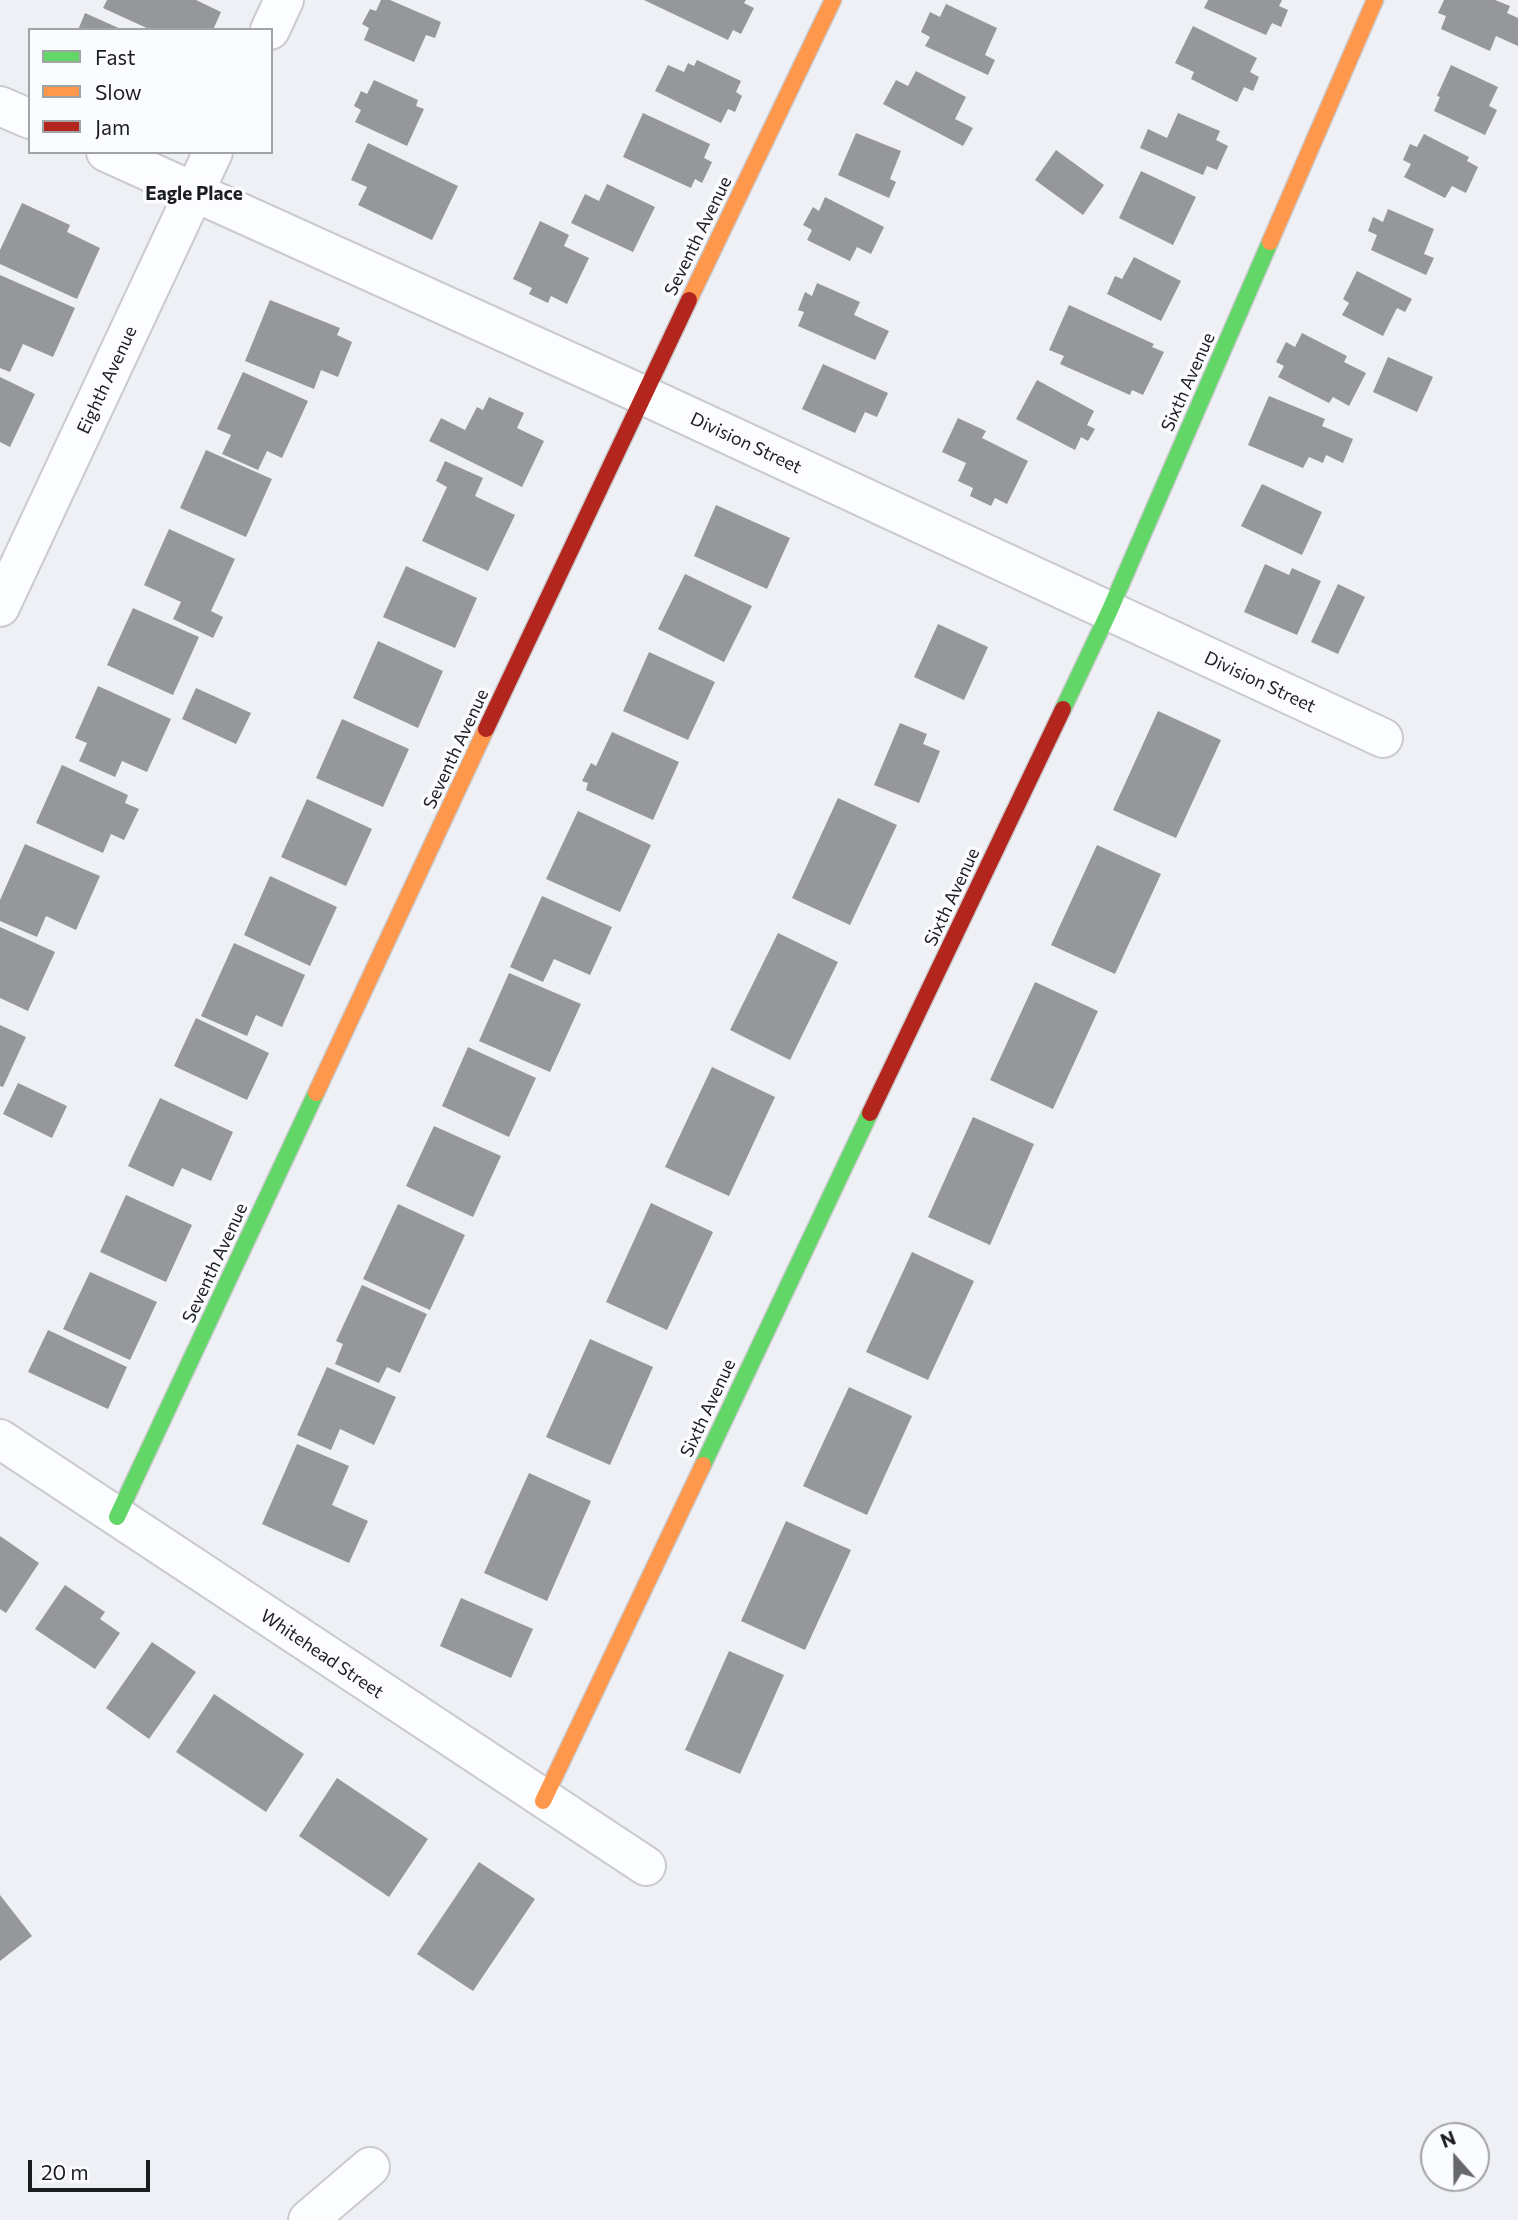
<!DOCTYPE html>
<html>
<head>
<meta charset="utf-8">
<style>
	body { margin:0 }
	#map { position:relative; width:1518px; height:2220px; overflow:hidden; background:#eef0f5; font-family:Commissioner,sans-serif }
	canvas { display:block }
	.legend { position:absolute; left:28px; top:28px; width:245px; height:126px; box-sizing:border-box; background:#fbfcfe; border:2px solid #a2a3a5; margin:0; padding:9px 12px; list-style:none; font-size:21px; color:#1c1d20 }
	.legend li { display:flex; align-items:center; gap:14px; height:35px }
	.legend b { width:35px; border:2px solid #a2a3a5 }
	.north { position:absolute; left:1420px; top:2122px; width:70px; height:70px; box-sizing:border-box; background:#fbfcfe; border:2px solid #a2a3a5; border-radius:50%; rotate:339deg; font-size:19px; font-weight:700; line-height:28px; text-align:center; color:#1c1d20 }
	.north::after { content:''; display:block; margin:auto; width:24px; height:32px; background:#66676b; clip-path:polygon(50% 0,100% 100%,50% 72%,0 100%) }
	.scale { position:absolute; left:28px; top:2160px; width:122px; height:32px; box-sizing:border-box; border:4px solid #1c1d20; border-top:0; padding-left:9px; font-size:21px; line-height:24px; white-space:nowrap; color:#1c1d20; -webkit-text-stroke:5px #fbfcfe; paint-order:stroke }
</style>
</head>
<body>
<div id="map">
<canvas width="1518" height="2220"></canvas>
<ul class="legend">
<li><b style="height:9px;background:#63d668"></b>Fast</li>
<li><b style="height:9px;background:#ff974d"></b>Slow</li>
<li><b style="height:9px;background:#b3261e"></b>Jam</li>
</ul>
<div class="north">N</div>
<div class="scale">20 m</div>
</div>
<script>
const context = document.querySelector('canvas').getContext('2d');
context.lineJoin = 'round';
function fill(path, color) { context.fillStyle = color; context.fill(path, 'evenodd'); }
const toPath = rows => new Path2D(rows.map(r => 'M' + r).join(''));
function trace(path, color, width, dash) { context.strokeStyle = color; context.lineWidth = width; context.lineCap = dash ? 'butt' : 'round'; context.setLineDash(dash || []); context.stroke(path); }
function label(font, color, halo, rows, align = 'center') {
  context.font = font + ' Commissioner,sans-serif'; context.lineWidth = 7; context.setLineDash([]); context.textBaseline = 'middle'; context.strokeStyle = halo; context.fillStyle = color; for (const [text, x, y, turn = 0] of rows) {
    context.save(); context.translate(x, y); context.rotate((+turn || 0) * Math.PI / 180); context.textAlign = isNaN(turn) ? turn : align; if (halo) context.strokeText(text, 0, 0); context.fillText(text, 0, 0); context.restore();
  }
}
fill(toPath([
	[107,0,196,0,221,12,213,30,151,30,103,8],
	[381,0,390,0,441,22,435,38,426,35,414,62,364,40,369,28,362,24,370,9,376,11],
	[644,0,746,0,744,3,754,8,741,34,733,30,728,40],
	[1208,0,1282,0,1279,6,1288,10,1281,27,1272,23,1266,35,1204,8],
	[1444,0,1495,0,1510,6,1507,13,1518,18,1518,46,1496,36,1490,51,1441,29,1446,16,1438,13],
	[946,4,997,28,985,55,995,60,988,75,925,46,930,37,921,32,930,12,940,17],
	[85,13,123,30,78,30],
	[1193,26,1257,58,1250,72,1259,77,1253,91,1244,87,1237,102,1191,79,1194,72,1175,63],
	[697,60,741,81,736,92,742,96,735,112,728,109,721,123,655,91,668,65,684,72,688,63,694,66],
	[1451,65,1498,87,1489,106,1497,110,1485,135,1434,111,1440,97,1437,96],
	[916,71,966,97,955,119,973,128,963,146,883,104,896,80,908,86],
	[374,80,418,100,416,106,424,109,407,146,355,122,361,110,354,106,361,91,367,94],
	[643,113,710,144,704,158,712,162,702,183,695,179,691,188,623,157],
	[1178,113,1220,131,1216,140,1228,146,1217,170,1207,166,1203,175,1140,148,1148,129,1167,138],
	[856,133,901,151,890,179,896,182,889,198,838,175],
	[1424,134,1469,157,1467,161,1478,167,1466,193,1452,186,1445,198,1404,177,1411,164,1403,160,1410,144,1417,147],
	[368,143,458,186,432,240,358,205,367,187,351,180],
	[1056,150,1104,185,1083,215,1035,180],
	[1141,171,1196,197,1173,245,1119,218],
	[607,184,655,207,633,252,571,223,585,194,599,201],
	[825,197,884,227,871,254,857,247,850,261,807,240,812,230,803,225,813,207,819,211],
	[22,203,70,225,67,232,100,248,77,299,0,264,0,250],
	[1388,209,1434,229,1424,254,1434,258,1426,275,1371,250,1377,235,1368,231,1373,217,1383,222],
	[540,221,569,235,564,246,589,258,567,304,551,296,548,303,529,294,532,288,513,279],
	[1134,257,1181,281,1161,321,1107,294,1115,276,1122,279],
	[1357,271,1412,299,1405,312,1397,308,1383,336,1342,315,1349,303,1343,299],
	[0,275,75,308,53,357,23,344,10,372,0,368],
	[817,283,860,302,854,315,889,331,875,360,798,326,804,312,798,310,805,292,812,296],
	[270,300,340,328,337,335,352,342,338,377,321,370,314,389,245,361],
	[1069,305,1154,344,1152,347,1164,352,1143,395,1132,390,1130,395,1060,364,1064,356,1049,350],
	[1302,333,1347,356,1344,362,1366,373,1349,406,1333,397,1329,403,1278,377,1284,366,1276,362,1286,342,1295,347],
	[1388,357,1433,377,1417,412,1373,392],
	[823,364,888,393,877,417,865,412,855,433,802,409],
	[243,372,308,401,282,458,267,451,258,470,222,454,231,435,217,429],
	[0,377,35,394,10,447,0,442],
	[1037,380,1094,411,1087,425,1095,429,1088,441,1081,437,1075,450,1016,419],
	[1269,396,1325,419,1322,426,1353,439,1343,463,1326,455,1323,463,1309,457,1303,468,1248,445],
	[489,397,524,413,517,428,544,441,522,487,429,441,441,418,465,430,477,407,483,410],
	[958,418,986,431,982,438,1028,461,1007,504,995,498,991,506,970,496,973,488,958,481,966,463,942,452],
	[206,450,272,479,246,537,180,508],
	[445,461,483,478,475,496,515,515,488,571,422,541,447,487,436,481],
	[1262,484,1322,512,1302,555,1241,526],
	[716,505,790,538,767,589,694,556],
	[169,529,235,559,211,611,223,617,213,638,173,619,181,602,144,585],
	[1265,564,1289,575,1292,568,1321,581,1297,635,1244,612],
	[406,566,477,598,455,648,383,617],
	[685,574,752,606,724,662,658,629],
	[1338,584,1365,597,1338,654,1311,642],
	[133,608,199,637,173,695,107,665],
	[938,624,988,647,964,700,914,677],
	[378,641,443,671,418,728,353,698],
	[649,652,715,682,688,740,623,711],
	[98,686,171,719,147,772,122,761,115,777,79,761,87,743,75,738],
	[196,688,251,713,236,744,182,719],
	[1158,711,1221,740,1176,838,1113,810],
	[342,719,409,749,383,807,316,778],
	[900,723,927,734,923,744,940,751,919,803,874,785],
	[612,732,679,762,653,820,586,790,588,783,582,781,591,763,596,766],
	[62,765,128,795,125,803,139,809,124,840,111,834,103,853,36,823],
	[838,798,897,825,850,925,792,898],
	[307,799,372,829,346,886,281,857],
	[578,811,651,845,620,912,546,879],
	[25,844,100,876,76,930,46,916,37,937,0,921,0,900],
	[1097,845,1161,874,1115,974,1051,945],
	[270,876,337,907,310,966,244,935],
	[542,896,612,927,590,975,554,959,543,982,510,967],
	[0,927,55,952,28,1011,0,998],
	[778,933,838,962,790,1060,730,1030],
	[234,943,305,975,282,1027,256,1015,247,1036,201,1016],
	[509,973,581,1004,550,1072,479,1041],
	[1035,982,1098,1011,1053,1109,990,1080],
	[196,1018,269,1053,247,1100,174,1066],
	[0,1025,26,1037,3,1087,0,1086],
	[468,1047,536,1078,509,1137,442,1106],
	[712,1067,775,1097,729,1196,665,1167],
	[18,1083,67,1106,52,1138,3,1114],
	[160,1098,233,1132,211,1181,182,1168,173,1187,128,1166],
	[973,1117,1034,1144,990,1245,928,1217],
	[434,1126,501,1156,473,1217,406,1186],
	[126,1195,192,1225,166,1282,100,1252],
	[651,1203,713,1232,667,1330,606,1302],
	[398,1204,465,1235,430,1310,363,1279],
	[912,1252,974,1281,928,1380,866,1352],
	[90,1272,157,1302,130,1360,63,1329],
	[362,1285,427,1314,400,1373,387,1367,379,1383,335,1364,343,1344,336,1341],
	[48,1330,127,1367,108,1409,28,1372],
	[590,1339,653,1367,610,1465,546,1437],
	[327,1367,396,1397,374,1445,340,1429,331,1450,297,1435],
	[849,1387,912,1416,867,1515,803,1486],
	[297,1444,349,1466,332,1505,368,1521,349,1563,262,1524],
	[529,1473,591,1501,547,1601,484,1573],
	[786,1521,851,1550,805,1650,741,1621],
	[0,1536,39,1563,6,1613,0,1609],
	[65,1585,105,1612,100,1619,120,1633,95,1669,35,1629],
	[461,1598,533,1629,511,1678,440,1646],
	[152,1642,196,1672,149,1739,106,1708],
	[729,1651,784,1675,740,1774,685,1750],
	[214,1694,304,1754,266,1812,176,1752],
	[337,1778,428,1839,389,1897,299,1836],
	[479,1862,535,1899,473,1991,417,1954],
	[0,1895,32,1936,0,1961]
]), '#96979b');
const street = toPath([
	[270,30,284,0],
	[0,106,30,119],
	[106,152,643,395,1383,738],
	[0,607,213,152],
	[0,1439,646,1866],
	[308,2220,370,2167]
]);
const fast = toPath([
	[1063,709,1109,612,1270,242],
	[703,1465,870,1113],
	[117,1517,316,1093]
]);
const slow = toPath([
	[1270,242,1375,0],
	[689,300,833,0],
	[316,1093,486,729],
	[543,1801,703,1465]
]);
const jam = toPath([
	[486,729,689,300],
	[870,1113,1063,709]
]);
trace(street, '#cacbcf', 42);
trace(fast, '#cacbcf', 19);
trace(slow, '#cacbcf', 19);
trace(jam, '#cacbcf', 19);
trace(street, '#fcfdfe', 38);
trace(fast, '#63d668', 16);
trace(slow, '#ff974d', 16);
trace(jam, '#b3261e', 16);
label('18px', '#1c1d20', '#fbfcfe', [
	["Seventh Avenue",698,236,-64],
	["Eighth Avenue",107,380,-65],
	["Sixth Avenue",1188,382,-66],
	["Division Street",746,443,25],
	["Division Street",1260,682,25],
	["Seventh Avenue",456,749,-65],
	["Sixth Avenue",952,897,-65],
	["Seventh Avenue",215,1263,-65],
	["Sixth Avenue",708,1408,-65],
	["Whitehead Street",322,1654,34]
]);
label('bold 19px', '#1c1d20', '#fbfcfe', [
	["Eagle Place",194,194]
]);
</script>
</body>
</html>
